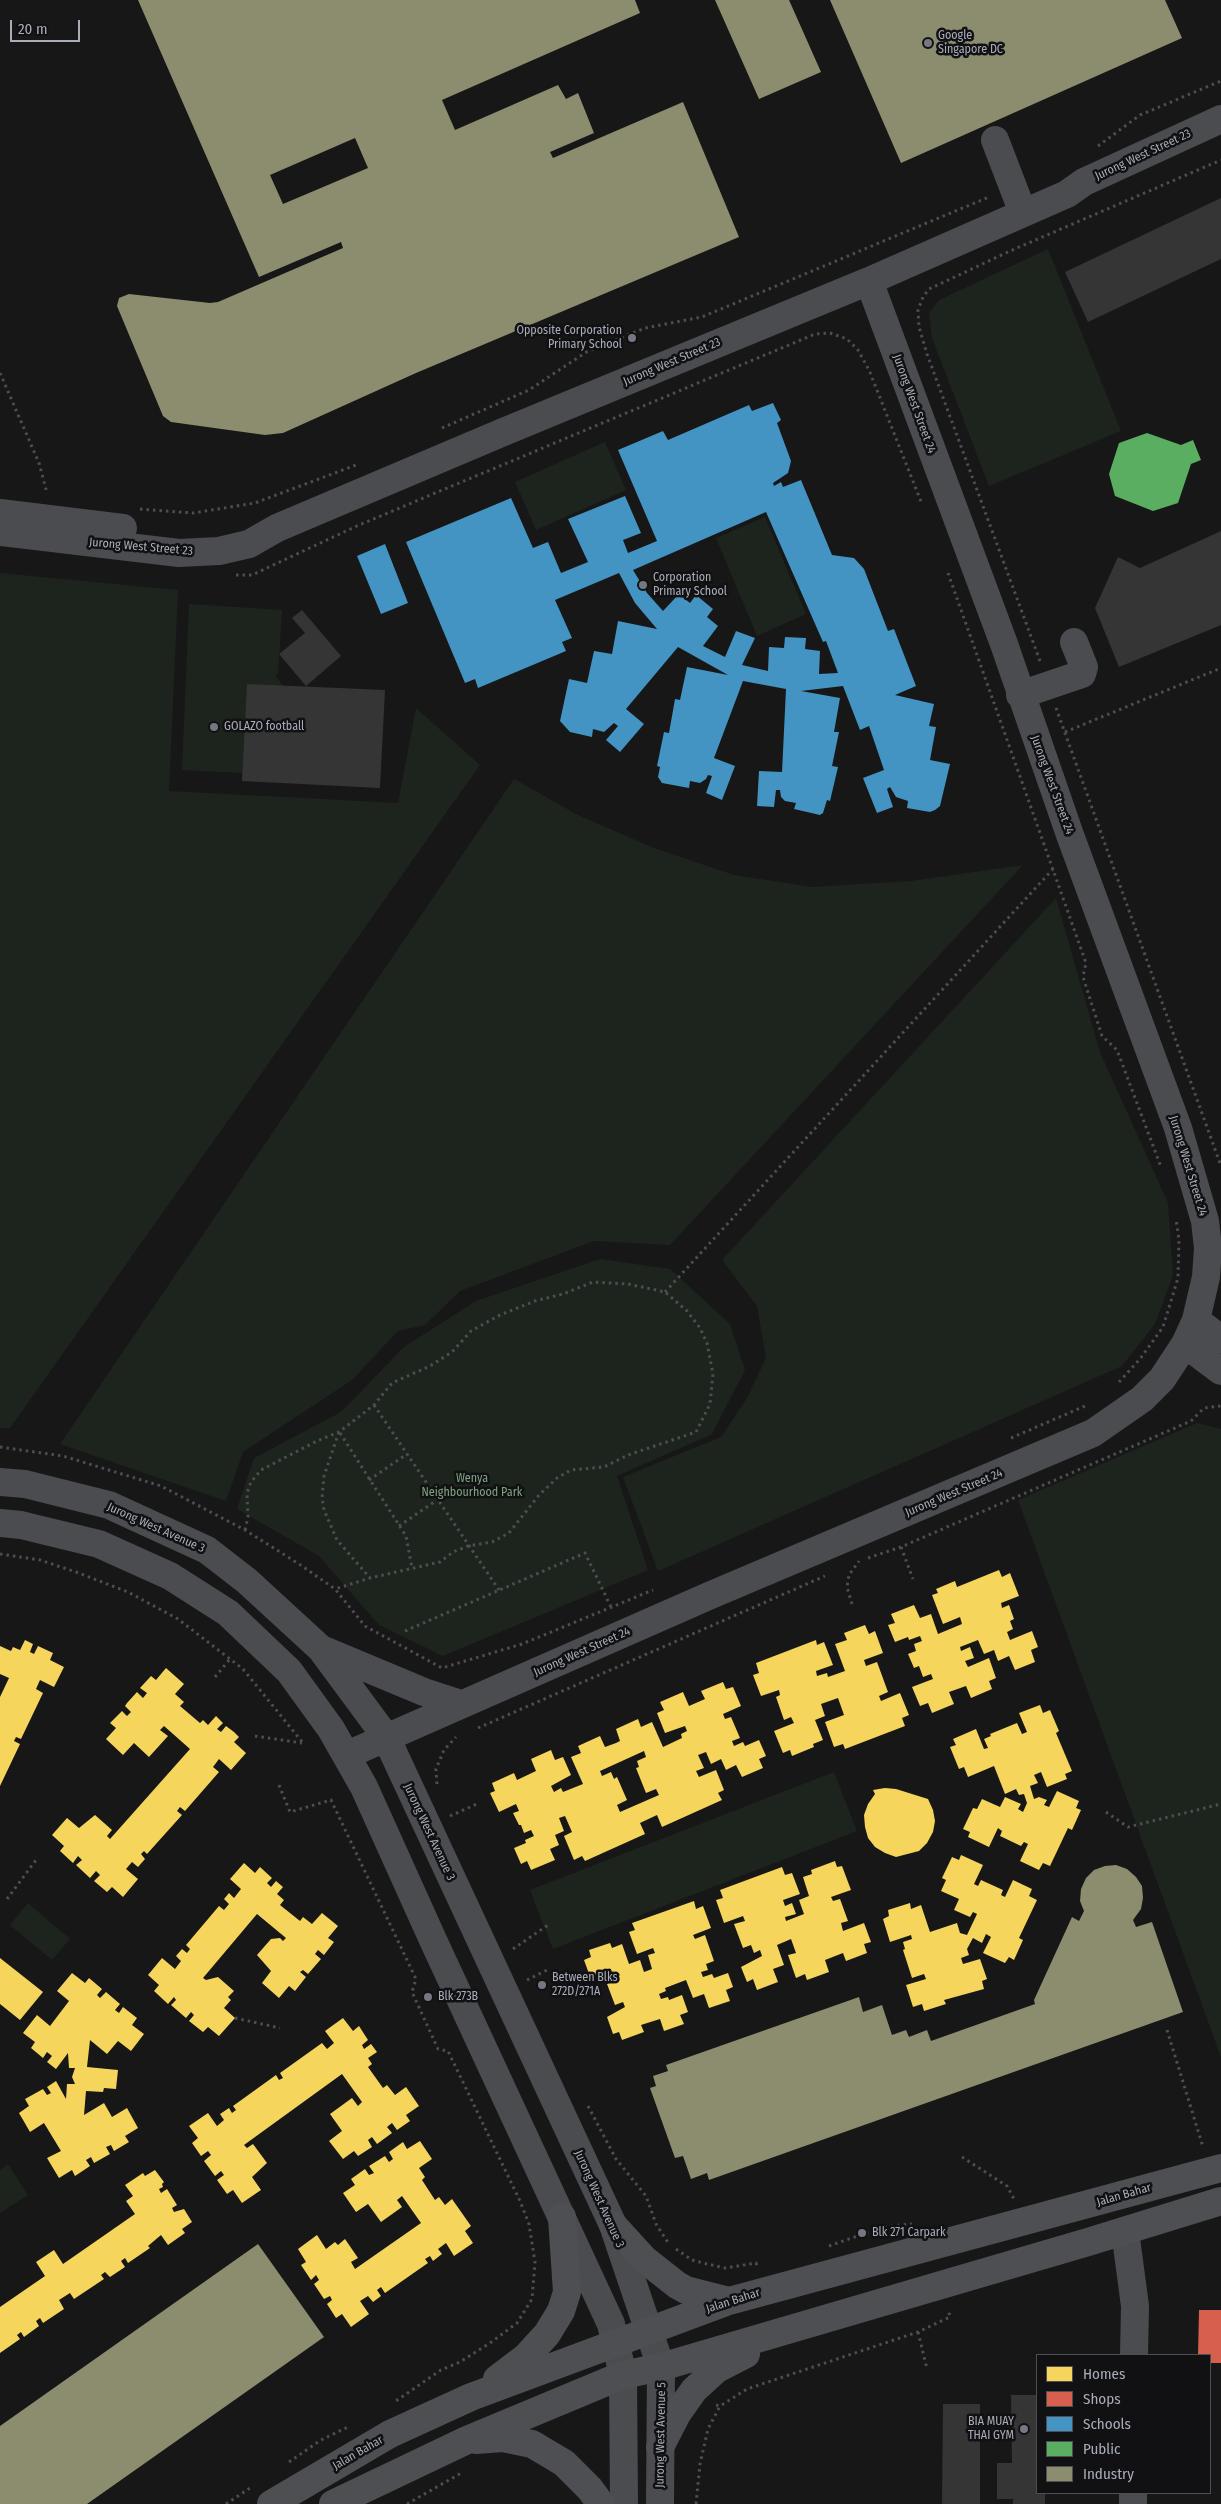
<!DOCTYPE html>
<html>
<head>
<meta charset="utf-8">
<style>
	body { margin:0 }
	#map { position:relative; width:1221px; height:2504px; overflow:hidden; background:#171717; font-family:"Fira Sans Condensed",sans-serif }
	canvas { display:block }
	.legend { position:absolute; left:1036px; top:2354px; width:175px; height:140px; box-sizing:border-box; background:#111113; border:1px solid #4d4f55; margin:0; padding:6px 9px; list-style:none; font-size:15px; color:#a8adb8 }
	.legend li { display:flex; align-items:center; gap:10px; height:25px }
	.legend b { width:25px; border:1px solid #4d4f55 }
	.scale { position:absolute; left:10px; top:20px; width:70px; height:22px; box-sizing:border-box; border:2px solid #a8adb8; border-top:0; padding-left:6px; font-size:15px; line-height:18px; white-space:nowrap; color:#a8adb8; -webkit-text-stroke:4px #111113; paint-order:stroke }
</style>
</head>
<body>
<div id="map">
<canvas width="1221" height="2504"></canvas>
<ul class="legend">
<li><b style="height:14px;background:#f6d55c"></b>Homes</li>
<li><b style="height:14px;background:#d6604d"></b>Shops</li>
<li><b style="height:14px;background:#4393c3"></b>Schools</li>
<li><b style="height:14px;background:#5aae61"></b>Public</li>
<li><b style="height:14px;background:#8c8c6e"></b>Industry</li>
</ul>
<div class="scale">20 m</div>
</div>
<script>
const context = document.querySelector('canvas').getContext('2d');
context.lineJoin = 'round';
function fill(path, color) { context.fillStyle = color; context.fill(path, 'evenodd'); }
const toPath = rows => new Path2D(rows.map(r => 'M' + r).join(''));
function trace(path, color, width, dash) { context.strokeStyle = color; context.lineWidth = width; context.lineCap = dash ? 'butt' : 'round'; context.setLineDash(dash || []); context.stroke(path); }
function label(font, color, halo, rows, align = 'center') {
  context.font = font + ' "Fira Sans Condensed",sans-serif'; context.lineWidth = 5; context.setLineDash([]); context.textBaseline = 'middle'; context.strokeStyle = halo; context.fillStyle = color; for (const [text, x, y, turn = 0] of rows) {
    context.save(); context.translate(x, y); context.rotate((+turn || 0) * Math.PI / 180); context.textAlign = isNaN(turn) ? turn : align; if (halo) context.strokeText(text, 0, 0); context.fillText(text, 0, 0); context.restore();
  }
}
fill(toPath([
	[1048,249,1121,431,989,486,932,338,929,313,939,300],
	[605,442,626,490,536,530,515,482],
	[765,517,806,614,757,636,716,538],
	[0,573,178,590,169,791,398,803,416,708,480,765,10,1428,0,1428],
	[189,604,282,610,278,674,275,674,287,693,243,773,182,770],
	[514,779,578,815,654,848,734,875,812,887,911,881,1023,865,670,1245,594,1241,460,1291,425,1325,398,1331,352,1380,243,1452,226,1501,60,1444],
	[1056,898,1100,1052,1168,1203,1173,1275,1155,1324,1122,1366,658,1571,623,1477,721,1437,747,1398,766,1358,757,1306,722,1260],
	[600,1259,670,1269,730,1324,745,1370,712,1434,617,1476,648,1570,443,1656,379,1625,319,1556,237,1509,254,1458,341,1412,404,1347,476,1301],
	[1197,1423,1221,1429,1221,2057,1018,1500],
	[834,1772,857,1831,553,1949,530,1890],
	[28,1903,70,1939,52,1960,10,1925],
	[8,2164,28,2195,0,2213,0,2170]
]), '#1d241e');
fill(toPath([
	[999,1570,1002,1577,1010,1573,1019,1596,1001,1603,1002,1608,1009,1605,1014,1619,1010,1621,1013,1629,1007,1632,1010,1640,1032,1631,1038,1647,1031,1650,1035,1662,1015,1670,1009,1656,998,1661,994,1650,984,1654,978,1640,960,1647,961,1651,970,1647,974,1658,965,1661,968,1667,989,1658,996,1678,989,1681,992,1689,971,1698,966,1686,949,1692,954,1704,932,1713,928,1703,920,1706,912,1687,933,1679,931,1674,923,1677,919,1666,914,1668,908,1654,916,1651,914,1644,922,1641,920,1636,909,1640,908,1637,895,1642,888,1625,895,1623,891,1614,914,1605,920,1618,931,1614,938,1634,962,1624,960,1617,943,1624,932,1595,938,1593,936,1589,955,1581,957,1587],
	[865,1625,869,1634,875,1631,883,1653,864,1660,866,1666,877,1662,888,1692,879,1696,881,1701,900,1693,909,1715,902,1718,905,1726,845,1749,843,1744,834,1747,825,1722,844,1715,838,1698,821,1704,825,1716,815,1720,823,1740,813,1744,814,1747,792,1756,790,1750,783,1753,774,1731,794,1723,791,1717,784,1720,776,1697,780,1695,779,1690,761,1696,753,1675,759,1673,756,1663,816,1640,817,1645,824,1642,833,1665,816,1671,817,1676,827,1673,828,1677,845,1671,835,1644,847,1640,844,1633],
	[25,1640,33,1644,30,1652,34,1654,38,1646,53,1653,50,1660,64,1667,54,1687,40,1680,36,1689,43,1693,21,1739,16,1737,14,1741,20,1744,0,1786,0,1697,9,1678,0,1674,0,1646,11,1651,13,1647,20,1650],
	[166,1668,184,1684,175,1694,184,1702,180,1706,200,1723,203,1720,208,1725,216,1716,223,1723,217,1729,221,1732,226,1726,234,1732,239,1737,234,1742,246,1753,231,1770,219,1759,213,1767,219,1772,185,1811,180,1807,177,1811,182,1815,147,1854,144,1851,141,1854,145,1859,138,1867,132,1862,126,1869,138,1879,123,1897,112,1887,107,1892,94,1881,100,1875,96,1871,90,1878,76,1865,82,1860,78,1856,73,1863,60,1851,64,1846,52,1835,67,1818,79,1828,95,1815,112,1830,107,1836,110,1839,190,1749,164,1726,160,1730,168,1736,149,1757,134,1743,123,1755,106,1739,116,1728,110,1723,122,1711,127,1716,131,1712,125,1706,127,1703,137,1692,143,1698,147,1693,140,1688,151,1676,156,1680],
	[723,1682,726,1689,733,1687,741,1706,723,1714,725,1719,731,1717,740,1738,732,1741,734,1746,743,1742,745,1746,759,1740,766,1756,759,1759,763,1768,742,1777,736,1765,726,1770,721,1759,711,1764,706,1752,698,1755,704,1768,696,1771,699,1777,716,1770,724,1790,718,1793,722,1800,662,1827,657,1815,640,1823,645,1834,585,1861,582,1856,574,1860,564,1836,572,1832,565,1816,559,1818,564,1831,555,1835,559,1845,550,1849,555,1860,531,1870,527,1861,521,1864,514,1848,526,1843,525,1840,534,1836,531,1830,524,1833,521,1825,519,1825,513,1813,519,1811,516,1804,499,1812,490,1793,495,1791,492,1783,514,1773,517,1780,536,1771,531,1759,551,1750,555,1760,563,1757,571,1775,551,1786,554,1792,561,1788,563,1792,583,1784,571,1757,581,1753,578,1746,600,1736,605,1747,616,1743,620,1741,616,1729,638,1719,641,1727,652,1722,663,1747,682,1738,681,1734,687,1731,685,1726,665,1733,657,1713,664,1710,660,1702,683,1692,689,1706,705,1699,701,1691],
	[644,1751,646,1757,637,1761,639,1767,636,1768,646,1793,656,1789,659,1795,620,1812,617,1805,627,1800,617,1777,614,1779,611,1772,602,1776,600,1771],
	[1040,1705,1043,1713,1050,1710,1059,1731,1056,1733,1072,1771,1065,1774,1067,1779,1047,1787,1041,1772,1034,1775,1038,1783,1030,1786,1034,1799,1039,1797,1047,1800,1044,1805,1049,1807,1057,1791,1079,1801,1076,1808,1081,1810,1072,1830,1068,1828,1050,1866,1043,1863,1039,1870,1020,1861,1028,1844,1024,1842,1021,1846,1000,1836,1002,1831,998,1828,989,1847,968,1837,970,1832,963,1829,973,1808,977,1809,982,1799,1000,1807,1005,1797,1021,1804,1018,1809,1023,1812,1027,1803,1024,1794,1019,1795,1016,1789,1005,1794,994,1766,968,1777,964,1767,959,1769,950,1747,956,1745,953,1739,976,1729,984,1749,988,1748,984,1739,991,1736,990,1734,1017,1723,1022,1734,1027,1732,1019,1713],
	[885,1788,896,1789,928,1799,933,1810,935,1821,933,1832,927,1843,919,1851,896,1857,885,1853,875,1847,868,1838,865,1827,864,1815,868,1804,875,1794,873,1790],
	[961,1855,983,1865,974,1884,978,1886,981,1880,1003,1890,1001,1895,1005,1897,1013,1880,1032,1889,1029,1896,1037,1900,1019,1938,1023,1940,1014,1960,1009,1957,1005,1963,983,1953,991,1937,986,1934,982,1943,973,1938,967,1949,969,1955,961,1958,963,1964,980,1959,987,1979,982,1981,984,1989,944,2000,946,2004,924,2011,922,2004,913,2007,906,1985,926,1979,924,1974,912,1978,903,1950,905,1949,903,1942,912,1939,911,1935,890,1942,883,1919,889,1916,888,1910,910,1903,911,1909,921,1905,930,1932,957,1923,960,1933,967,1935,977,1914,973,1912,970,1917,954,1910,959,1899,941,1891,946,1880,942,1878,952,1857,959,1860],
	[835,1861,837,1867,842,1866,851,1890,831,1897,833,1901,840,1899,848,1921,841,1923,843,1931,864,1923,871,1942,864,1944,867,1953,846,1961,843,1953,825,1960,829,1972,807,1980,805,1974,796,1978,788,1955,796,1953,791,1939,777,1945,784,1965,773,1969,778,1982,757,1990,753,1979,747,1982,741,1967,762,1956,760,1950,754,1953,751,1945,743,1948,734,1924,745,1921,743,1916,724,1923,716,1900,723,1898,720,1890,782,1867,785,1875,792,1873,800,1894,783,1900,785,1906,792,1903,796,1914,785,1917,786,1921,804,1914,799,1900,809,1896,803,1877,812,1874,811,1870],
	[244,1863,255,1873,260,1867,272,1878,267,1883,271,1887,276,1881,283,1887,277,1894,284,1900,280,1905,300,1921,303,1917,312,1924,322,1913,338,1926,328,1938,334,1942,324,1955,318,1950,315,1954,321,1959,308,1974,303,1970,300,1972,306,1977,295,1991,289,1986,279,1998,262,1983,271,1971,257,1955,271,1939,280,1938,283,1941,286,1938,257,1914,203,1978,206,1980,218,1977,234,1991,228,1997,231,2000,224,2008,235,2018,219,2036,208,2027,203,2032,189,2021,194,2015,191,2012,186,2018,171,2005,176,2000,174,1997,168,2004,154,1991,159,1985,148,1975,162,1958,175,1969,181,1961,176,1956,182,1949,187,1953,190,1949,186,1945,219,1906,224,1910,229,1904,224,1899,229,1893,234,1898,241,1889,230,1879],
	[694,1901,696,1909,703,1906,711,1928,693,1935,695,1939,705,1935,714,1961,706,1964,708,1970,701,1972,703,1977,712,1974,714,1978,728,1973,733,1987,726,1990,730,2001,709,2008,704,1994,693,1998,686,1980,665,1988,666,1991,659,1994,661,1999,668,1997,669,2000,682,1995,688,2012,680,2015,684,2024,664,2031,660,2019,641,2025,644,2032,622,2040,619,2032,613,2034,607,2017,625,2007,623,2002,615,2005,607,1984,614,1981,612,1975,592,1982,584,1960,591,1957,589,1950,610,1943,612,1948,622,1944,629,1964,640,1960,644,1972,652,1969,648,1955,655,1953,653,1948,637,1954,629,1932,635,1930,632,1923],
	[0,1958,43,1992,20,2020,0,2004],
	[72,1973,85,1983,89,1978,102,1989,97,1995,100,1998,106,1992,120,2004,115,2010,119,2013,123,2007,137,2018,132,2025,144,2034,131,2051,118,2041,107,2054,90,2040,87,2067,118,2070,116,2089,104,2088,103,2092,86,2091,84,2115,104,2103,112,2117,127,2108,138,2128,125,2136,129,2142,114,2151,111,2145,106,2147,110,2154,94,2163,91,2157,86,2160,90,2166,75,2176,72,2170,59,2178,47,2158,61,2151,44,2123,30,2132,19,2113,29,2106,25,2099,43,2089,47,2095,51,2093,47,2087,56,2081,66,2099,67,2084,75,2084,72,2077,75,2068,69,2068,68,2053,56,2069,47,2062,52,2056,47,2052,43,2058,31,2048,35,2042,23,2033,37,2015,50,2026,69,2001,57,1991],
	[343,2018,353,2031,359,2026,368,2040,362,2045,364,2049,371,2044,377,2052,368,2058,372,2064,368,2067,383,2088,387,2085,395,2095,406,2087,419,2106,406,2115,410,2121,397,2130,392,2123,387,2127,392,2133,377,2144,372,2137,368,2140,372,2147,358,2156,354,2151,343,2159,329,2141,342,2131,330,2114,352,2098,358,2106,362,2102,342,2074,244,2145,247,2148,253,2144,267,2163,252,2177,261,2190,242,2203,233,2190,227,2194,217,2180,224,2175,221,2171,215,2176,204,2161,211,2155,208,2151,201,2156,192,2143,198,2138,189,2126,208,2113,217,2126,224,2120,220,2114,229,2108,232,2113,236,2110,233,2106,276,2075,279,2080,283,2078,280,2073,322,2043,327,2049,334,2043,325,2031],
	[420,2141,432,2159,419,2168,425,2177,422,2180,435,2200,439,2197,445,2205,452,2199,471,2226,465,2231,473,2243,454,2256,446,2243,438,2249,442,2254,433,2261,430,2256,425,2259,428,2263,385,2293,381,2287,377,2290,381,2296,373,2302,368,2296,360,2301,369,2314,351,2327,342,2314,336,2318,327,2304,332,2300,330,2296,324,2299,314,2284,319,2280,316,2275,311,2280,301,2265,306,2262,298,2249,317,2235,326,2249,335,2242,338,2245,345,2239,358,2258,351,2262,355,2269,421,2223,402,2196,397,2200,402,2207,381,2222,368,2204,356,2212,343,2193,355,2185,351,2179,365,2169,369,2175,374,2173,369,2166,385,2156,389,2162,393,2159,389,2152,403,2142,407,2149],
	[155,2170,164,2182,162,2184,163,2187,159,2189,161,2193,167,2189,177,2205,172,2208,174,2212,184,2209,192,2222,182,2229,185,2233,168,2245,161,2235,148,2246,150,2248,128,2263,125,2258,121,2261,125,2267,110,2277,105,2272,101,2275,104,2279,74,2299,70,2293,59,2300,64,2309,43,2323,40,2318,36,2321,39,2326,24,2337,21,2332,17,2335,20,2339,0,2353,0,2307,45,2276,36,2262,54,2250,63,2264,135,2214,126,2201,133,2196,125,2185,143,2173,145,2176]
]), '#f6d55c');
fill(toPath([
	[1199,2310,1221,2310,1221,2363,1210,2363,1210,2355,1198,2355]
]), '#d6604d');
fill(toPath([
	[773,403,781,420,777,423,791,461,788,473,773,483,774,486,781,482,783,487,801,480,832,555,854,558,864,569,888,631,894,629,916,686,895,695,934,704,929,726,936,727,930,760,950,764,940,806,935,810,930,812,907,808,908,801,896,797,890,787,887,789,893,807,877,813,863,778,884,770,869,726,860,730,843,686,801,691,840,698,834,732,839,732,832,766,838,767,830,801,827,800,823,813,820,815,794,809,796,803,785,801,781,797,780,790,776,790,774,807,757,806,759,771,782,772,786,689,743,681,714,758,735,766,722,800,706,793,712,776,708,775,706,779,700,783,690,781,689,788,662,783,658,777,660,767,657,766,664,732,669,733,675,699,680,700,687,667,728,675,678,647,626,709,644,724,620,752,606,740,618,726,614,723,604,732,593,729,592,737,570,732,560,721,569,679,587,683,594,651,612,654,618,621,657,629,635,603,619,573,555,600,572,638,562,642,566,651,478,688,475,679,465,683,406,542,511,498,533,548,548,542,561,573,588,562,568,519,625,496,641,533,623,540,628,553,657,541,618,450,663,431,668,440,749,405,752,411],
	[766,512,823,642,826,641,838,673,819,674,820,651,805,649,806,638,785,637,784,648,769,647,768,671,742,665,755,638,736,631,725,657,703,646,718,626,707,617,713,609,696,595,690,603,679,594,663,611,647,593,633,570],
	[385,544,408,603,381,614,357,556]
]), '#4393c3');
fill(toPath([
	[1147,433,1181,445,1193,440,1201,460,1191,464,1178,503,1153,511,1115,496,1109,474,1119,443]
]), '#5aae61');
fill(toPath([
	[138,0,635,0,640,13,442,100,455,130,558,85,566,99,578,93,594,133,550,152,553,158,683,102,739,237,416,373,283,433,265,435,171,422,163,416,117,306,119,298,129,294,210,303,218,302,343,248,341,242,259,277],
	[355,138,368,168,283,204,270,175],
	[715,0,789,0,821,72,759,99],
	[830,0,1165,0,1182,38,901,163],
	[1116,1865,1127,1869,1136,1877,1142,1886,1143,1898,1141,1909,1133,1920,1136,1927,1152,1922,1183,2012,709,2180,707,2173,691,2179,683,2156,675,2158,650,2088,656,2086,653,2076,668,2071,666,2065,859,1997,863,2012,882,2005,892,2035,906,2030,909,2037,927,2030,931,2041,1035,2004,1034,2000,1072,1917,1079,1921,1084,1911,1080,1901,1081,1889,1086,1878,1094,1870,1105,1866],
	[258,2244,324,2337,87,2504,0,2504,0,2426]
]), '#8c8c6e');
fill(toPath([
	[1221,198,1221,259,1088,322,1065,272],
	[1221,531,1221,625,1119,667,1095,608,1118,557,1140,568],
	[302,610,341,656,306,686,279,654,305,633,292,618],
	[247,684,385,690,380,788,242,781],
	[1011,2395,1037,2395,1037,2493,1045,2493,1045,2504,1013,2504,1013,2499,997,2499,997,2463,1012,2463],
	[943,2404,980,2404,980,2504,942,2504]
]), '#353536');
trace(toPath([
	[1098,146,1140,115,1221,81],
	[0,373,39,463,47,493],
	[442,428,529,390,588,351,645,328,702,317,989,197],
	[140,509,193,513,255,503,356,465],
	[948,573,1086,963,1083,977,1102,1036,1117,1050,1161,1167],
	[236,575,252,575,359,525,815,334,830,333,847,339,858,350,869,370,922,504],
	[1040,661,927,354,919,327,918,310,923,297,929,289,1010,251,1221,160],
	[1056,708,1221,1166],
	[1065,732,1221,668],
	[665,1292,1053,869],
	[1119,1382,1140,1359,1163,1327,1178,1278,1179,1240,1176,1219],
	[374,1405,499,1590],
	[339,1432,324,1476,322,1498,324,1510,337,1540,370,1578],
	[340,1433,406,1536,412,1568],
	[1011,1438,1085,1406],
	[0,1447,63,1456,161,1486,245,1530,299,1564,335,1589,365,1626,442,1668,522,1644,653,1590],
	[369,1480,407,1454],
	[399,1526,437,1500],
	[245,1530,248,1517,247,1493,251,1482,261,1470,317,1441,339,1432,374,1405,392,1383,430,1366,452,1352,471,1331,500,1315,535,1301,563,1294,593,1282,628,1284,665,1292,687,1311,700,1328,707,1343,713,1374,710,1404,696,1432,628,1455,604,1467,571,1470,557,1478,539,1495,509,1533,492,1542,468,1546,453,1552,440,1562,370,1578,335,1589],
	[901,1547,913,1579],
	[0,1554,40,1560,76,1572,128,1592,178,1619,243,1669,303,1743],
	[868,1558,901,1547,1191,1421,1204,1408,1221,1406],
	[852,1604,847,1587,849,1575,859,1561],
	[405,1631,585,1553,611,1607],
	[215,1677,230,1659],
	[478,1728,825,1576],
	[255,1736,302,1743],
	[437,1784,436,1769,444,1750,456,1737],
	[279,1785,290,1812,331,1800,416,1979,412,1992,438,2049,448,2051,520,2201,529,2224,535,2262,532,2299,517,2323,490,2343,460,2362,441,2370,393,2403],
	[1106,1812,1128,1827,1221,1804],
	[450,1816,479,1803],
	[7,1899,36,1860],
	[513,1949,548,1925],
	[527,1980,547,1970],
	[235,2018,280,2028],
	[1167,2030,1203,2147],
	[588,2106,616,2159,646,2196,656,2224,669,2244],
	[962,2157,1007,2186,1014,2199],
	[829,2246,883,2227,912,2224],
	[676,2249,692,2260,703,2263,725,2268,756,2263,758,2269],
	[918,2332,927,2369],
	[716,2405,720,2406,747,2389,918,2332,950,2317,948,2309],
	[289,2462,321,2440,350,2426],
	[226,2504,250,2488],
	[407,2504,463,2472],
	[696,2504,700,2464,708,2429,720,2406]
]), '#4d4e52', 3, [2.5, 4]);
trace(toPath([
	[995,140,1023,213],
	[0,513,123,528],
	[0,532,179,553,219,551,249,544,277,528,501,433,869,281,1067,194,1084,182,1221,119],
	[1020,695,1082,674,1084,667,1074,642],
	[1196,1320,1221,1339],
	[1185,1344,1221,1371],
	[0,1482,25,1484,109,1505,207,1550,247,1581,321,1649,386,1737,613,2225,661,2367,660,2504],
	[0,1523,21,1525,99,1544,170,1576,228,1613,289,1671,331,1729,364,1787,433,1940,611,2324,623,2375,624,2504],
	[321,1649,424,1692,461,1704],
	[347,1755,711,1595,1093,1433,1142,1399,1162,1379,1185,1344,1196,1320,1206,1277,1208,1248,1205,1221,1178,1128,1070,835,1004,644,869,281],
	[1125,2231,1135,2306,1134,2355],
	[1133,2504,1133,2493]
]), '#4b4c50', 28);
trace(toPath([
	[613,2225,644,2259,677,2285,686,2290,729,2301],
	[497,2379,526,2357,547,2334,561,2311,567,2292,562,2217],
	[476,2440,503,2438,532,2444,564,2463,590,2489,601,2504],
	[660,2447,677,2414,694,2390,717,2369,746,2354],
	[271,2504,390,2434,471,2397,729,2301,1221,2168],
	[333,2504,467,2440,623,2375,661,2367,1088,2242,1221,2201]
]), '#4d4f52', 28);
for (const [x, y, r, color] of [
	[928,43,5,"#757880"],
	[632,338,5,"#757880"],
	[643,585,5,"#757880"],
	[214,727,5,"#757880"],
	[542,1985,5,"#757880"],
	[428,1997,5,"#757880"],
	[862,2233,5,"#757880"],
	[1024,2429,5,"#757880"]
]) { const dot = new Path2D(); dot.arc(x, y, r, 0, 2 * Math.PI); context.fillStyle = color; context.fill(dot); trace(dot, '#111113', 2); }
label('12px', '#a8adb8', '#111113', [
	["Google",938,36],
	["Singapore DC",938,50],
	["Opposite Corporation",622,331,"right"],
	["Primary School",622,345,"right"],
	["Corporation",653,578],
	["Primary School",653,592],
	["GOLAZO football",224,727],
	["Between Blks",552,1978],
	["272D/271A",552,1992],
	["Blk 273B",438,1997],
	["Blk 271 Carpark",872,2233],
	["BIA MUAY",1014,2422,"right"],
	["THAI GYM",1014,2436,"right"]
], 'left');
label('12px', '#a8adb8', '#111113', [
	["Jurong West Street 23",1143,155,-25],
	["Jurong West Street 23",672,362,-23],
	["Jurong West Street 24",914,404,70],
	["Jurong West Street 23",141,547,5],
	["Jurong West Street 24",1052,785,70],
	["Jurong West Street 24",1188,1166,73],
	["Jurong West Street 24",954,1493,-23],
	["Jurong West Avenue 3",156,1528,24],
	["Jurong West Street 24",582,1652,-24],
	["Jurong West Avenue 3",429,1832,65],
	["Jalan Bahar",1124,2195,-16],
	["Jurong West Avenue 3",599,2199,66],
	["Jalan Bahar",733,2301,-18],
	["Jurong West Avenue 5",661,2435,-89],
	["Jalan Bahar",358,2453,-30]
]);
label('12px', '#7fa381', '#111113', [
	["Wenya",472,1479],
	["Neighbourhood Park",472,1493]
]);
</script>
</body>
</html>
